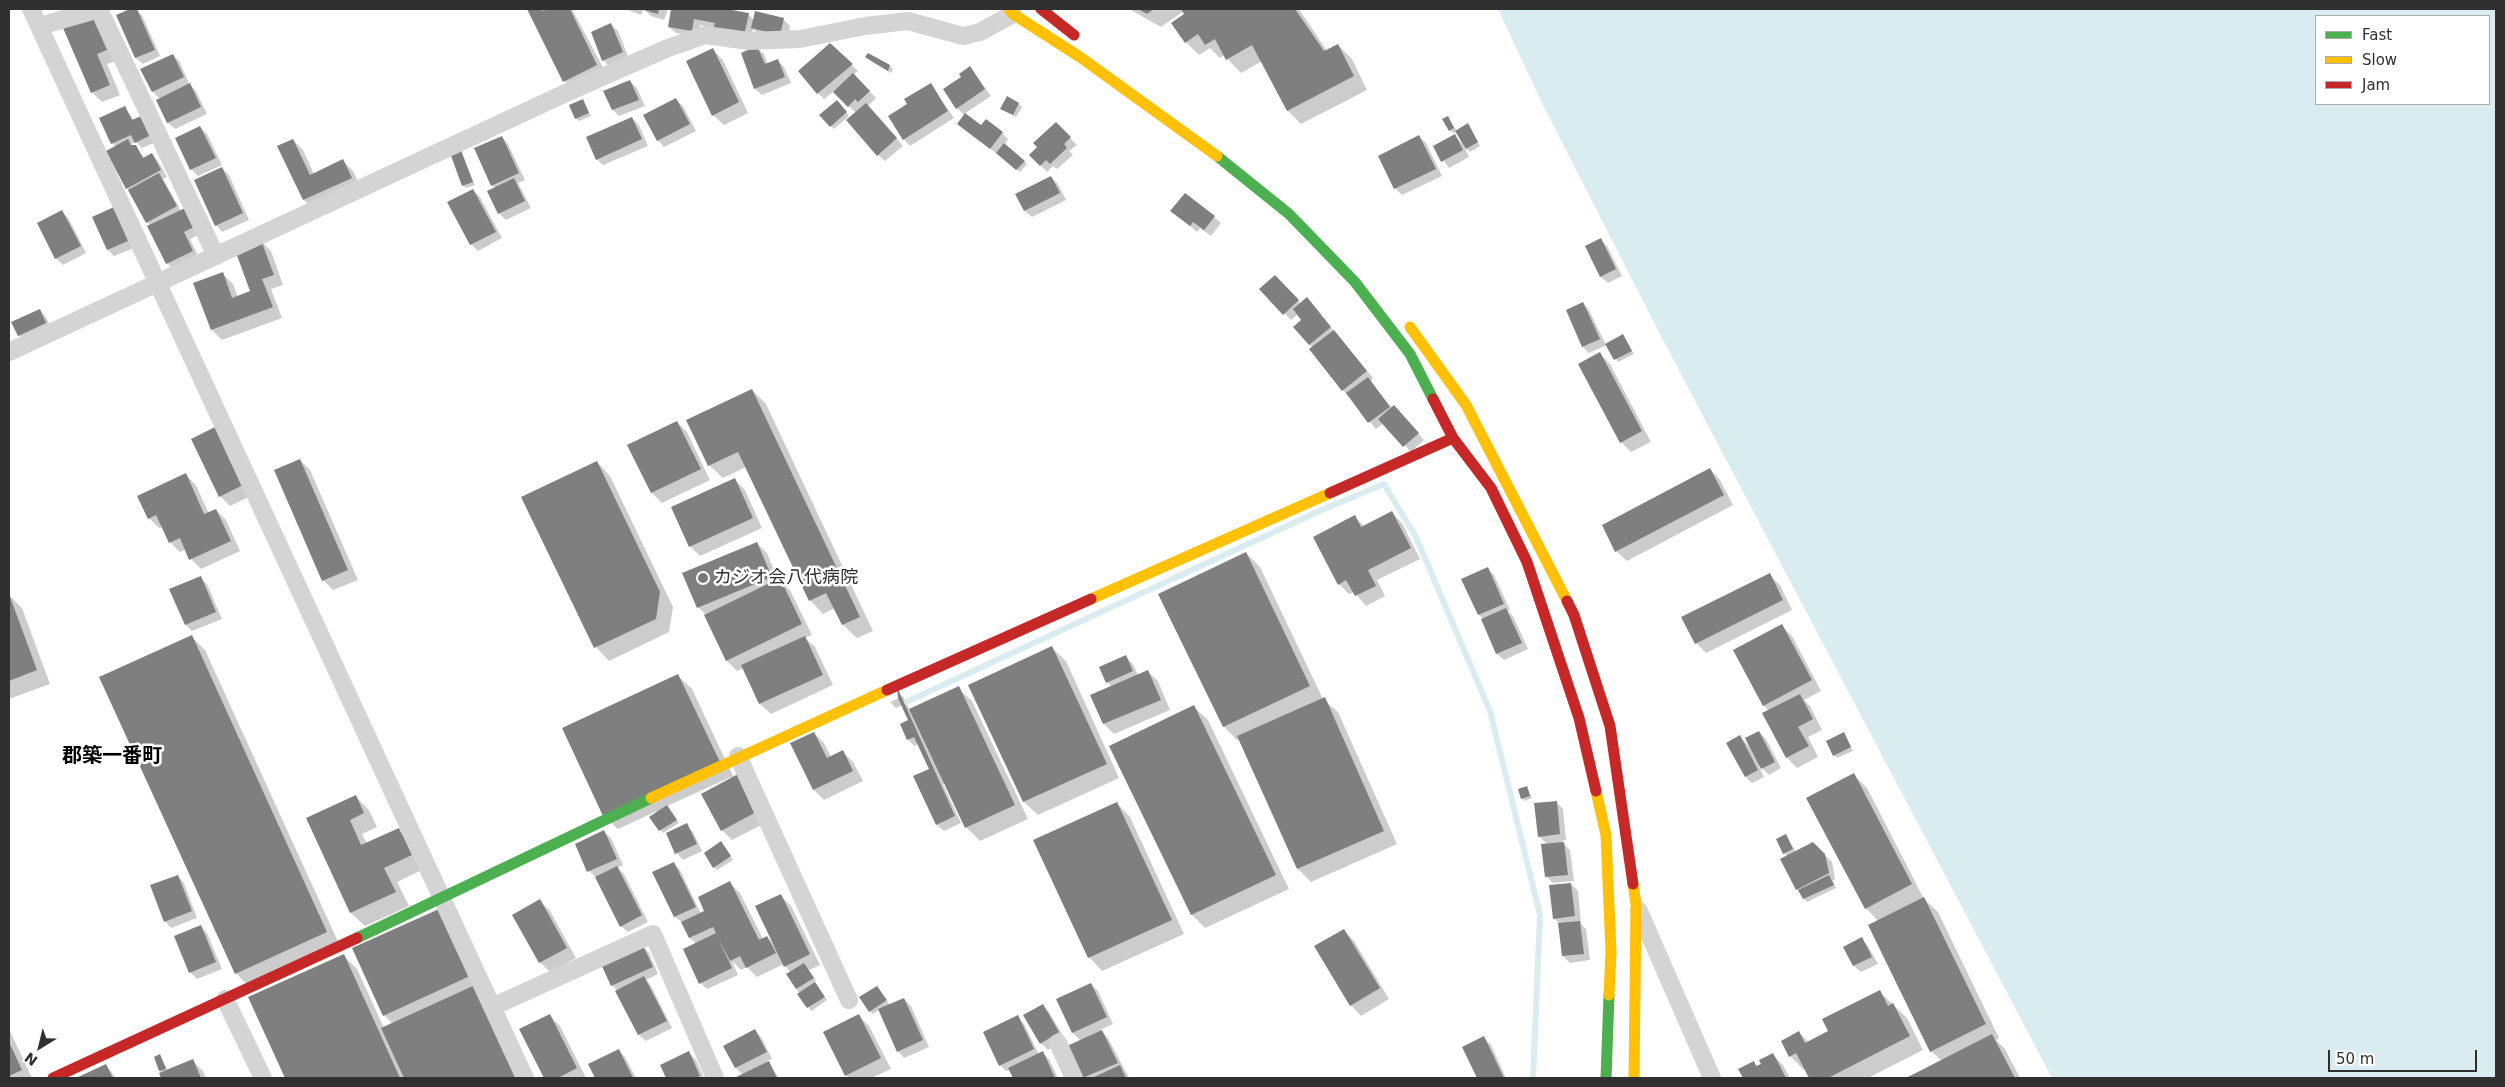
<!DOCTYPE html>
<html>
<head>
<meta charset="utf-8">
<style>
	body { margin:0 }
	#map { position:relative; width:2505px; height:1087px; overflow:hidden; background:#fff; font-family:"DejaVu Sans",sans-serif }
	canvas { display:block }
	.frame { position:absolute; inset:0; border:10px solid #303030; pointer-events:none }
	.legend { position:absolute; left:2315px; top:15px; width:175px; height:90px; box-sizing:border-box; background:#fff; border:1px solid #acacac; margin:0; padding:6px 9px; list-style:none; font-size:15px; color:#303030 }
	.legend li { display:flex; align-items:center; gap:10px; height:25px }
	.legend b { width:25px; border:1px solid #acacac }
	.north { position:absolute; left:15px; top:1022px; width:50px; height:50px; -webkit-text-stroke:4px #fff; paint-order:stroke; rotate:216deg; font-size:14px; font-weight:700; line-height:20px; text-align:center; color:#303030 }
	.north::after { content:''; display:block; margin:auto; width:18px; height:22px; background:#303030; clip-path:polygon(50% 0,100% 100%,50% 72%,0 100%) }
	.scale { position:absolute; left:2328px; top:1050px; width:149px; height:22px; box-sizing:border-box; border:2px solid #303030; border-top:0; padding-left:6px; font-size:15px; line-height:18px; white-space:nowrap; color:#303030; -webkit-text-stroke:4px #fff; paint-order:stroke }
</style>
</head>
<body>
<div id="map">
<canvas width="2505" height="1087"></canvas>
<div class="frame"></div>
<ul class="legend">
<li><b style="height:6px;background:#4caf50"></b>Fast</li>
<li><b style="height:6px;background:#ffc107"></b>Slow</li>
<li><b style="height:6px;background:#c62828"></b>Jam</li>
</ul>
<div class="north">N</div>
<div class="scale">50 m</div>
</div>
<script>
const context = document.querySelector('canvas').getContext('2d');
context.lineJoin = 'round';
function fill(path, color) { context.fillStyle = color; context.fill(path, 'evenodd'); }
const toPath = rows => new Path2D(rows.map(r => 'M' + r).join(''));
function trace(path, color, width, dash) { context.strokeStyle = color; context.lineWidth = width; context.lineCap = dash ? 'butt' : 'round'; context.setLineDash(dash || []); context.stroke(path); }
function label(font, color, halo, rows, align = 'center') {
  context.font = font + ' "DejaVu Sans","Noto Sans JP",sans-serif'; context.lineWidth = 5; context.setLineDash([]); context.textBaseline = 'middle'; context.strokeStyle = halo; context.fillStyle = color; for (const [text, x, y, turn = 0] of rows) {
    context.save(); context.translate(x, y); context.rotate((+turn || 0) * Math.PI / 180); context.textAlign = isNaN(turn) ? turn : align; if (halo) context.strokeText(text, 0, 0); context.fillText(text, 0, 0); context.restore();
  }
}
fill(toPath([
	[1498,9,2496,9,2496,1078,2052,1078,1663,340,1543,105],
	[2316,16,2489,16,2489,104,2316,104]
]), '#d9ecf0');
fill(toPath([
	[134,9,142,15,160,56,143,64,136,58,118,15],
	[528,9,544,9,546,11,551,9,572,9,607,75,575,91,565,81],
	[625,9,668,9,664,20,651,16,644,9,641,15],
	[672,9,719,9,748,14,754,20,783,19,790,26,786,41,759,34,753,29,751,42,715,28,700,25,698,37,676,33,669,27],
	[1129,9,1299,9,1327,51,1338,45,1352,59,1367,90,1301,124,1288,111,1262,61,1241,73,1224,55,1220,58,1210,48,1199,55,1186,42,1186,14,1184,11,1161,27],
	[92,18,102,28,116,61,107,64,120,95,102,102,92,92],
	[611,25,618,31,629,59,610,67,603,60],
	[830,45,858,71,853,75,876,98,868,106,903,146,885,161,878,155,856,113,834,91,824,99,818,93],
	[757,48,764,54,768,65,778,61,784,67,791,83,762,95,755,89,743,53],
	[713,50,723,60,748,113,724,125,713,115],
	[868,54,890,66,893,69,891,73,869,60,866,57],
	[173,55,180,62,189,84,196,91,207,114,175,129,168,123,157,100,160,99,153,92],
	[970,67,991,96,964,114,982,127,1002,133,1008,139,1004,145,1027,164,1020,172,959,124,965,116,957,108,963,77],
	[630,81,637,88,645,106,619,116,613,110,605,91],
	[930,84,954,118,910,146,904,139,908,105],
	[676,100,683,106,696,131,664,147,658,140],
	[583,101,591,116,579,121,576,118],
	[837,102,849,116,834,129,821,115],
	[1019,104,1022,107,1016,117,1002,109],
	[125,108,134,120,161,140,142,148,136,142,131,144,145,158,152,154,158,161,167,177,163,179,181,211,200,234,190,239,199,258,174,270,167,263,150,226,127,188,116,147,112,143],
	[1448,117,1457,131,1470,128,1480,146,1470,152,1464,146,1469,157,1449,168,1434,147,1454,135,1463,144,1456,131,1453,133,1450,130],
	[632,118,639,125,648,146,603,165,597,159],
	[1056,123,1077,145,1069,151,1073,155,1057,169,1053,166,1047,172,1031,155],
	[200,127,207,134,222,165,198,176,191,169,176,139],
	[502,137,508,144,525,180,518,183,531,208,506,220,499,213,496,189,492,185],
	[1419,137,1426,143,1442,176,1402,195,1395,188,1379,156],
	[293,140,303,150,314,174,343,161,353,171,361,188,314,210,304,200,279,147],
	[460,151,475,185,466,188,463,185],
	[222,168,229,175,249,220,222,232,216,225],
	[1051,177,1058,184,1066,200,1032,217,1025,211,1017,194],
	[473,190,480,197,502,238,478,251,471,244],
	[114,209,134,248,114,256,108,250],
	[1172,211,1214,217,1221,223,1211,236,1200,228,1197,232],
	[62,212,69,219,86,253,63,265,56,258],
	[1601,240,1607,246,1622,276,1608,283,1601,277,1586,247],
	[261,241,271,251,283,285,271,289,282,318,222,340,212,330,194,284,222,273,233,284,238,297,252,292],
	[1275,277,1301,304,1313,306,1373,378,1370,381,1392,408,1400,413,1424,440,1411,452,1384,423,1376,429,1343,390,1313,348,1295,327,1303,320,1298,314,1291,320,1261,289],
	[1583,303,1589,310,1606,345,1623,336,1634,354,1618,362,1607,345,1589,353,1583,347,1568,310],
	[39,310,46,317,52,330,25,342,19,335],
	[1600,354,1610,364,1651,442,1631,452,1621,442],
	[752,390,766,404,873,631,857,638,843,625,835,608,823,614,810,600,746,467,723,478,709,465],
	[677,422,687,432,710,480,662,503,652,493,629,445],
	[192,440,255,494,230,506,220,496],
	[300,460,310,470,358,580,333,590,323,580],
	[597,462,610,476,673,607,669,632,609,661,596,647,523,497],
	[1710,469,1720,480,1733,505,1627,561,1616,551],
	[186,475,196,485,209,514,216,510,226,520,240,551,201,569,191,559,186,549,180,552,170,542,163,527,159,528,149,518],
	[735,480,745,490,762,528,700,556,690,546],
	[1392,513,1402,523,1420,559,1377,580,1385,596,1366,606,1354,592,1349,594,1339,584,1355,517,1365,527],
	[757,543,767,553,778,580,790,590,812,635,805,638,815,647,833,685,771,714,760,704,744,668,737,671,727,661,706,615,698,607],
	[1246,553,1260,567,1323,699,1338,712,1397,844,1311,882,1298,869,1240,739,1237,740,1224,727],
	[1488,569,1494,575,1510,610,1508,611,1513,616,1528,649,1504,660,1497,654,1484,619,1479,615],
	[1769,575,1780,585,1792,610,1706,653,1696,643],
	[200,578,207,584,222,619,192,631,186,625,171,590],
	[9,595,22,608,50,684,9,699],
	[1782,626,1792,636,1821,691,1804,700,1810,706,1822,730,1808,737,1818,757,1797,768,1787,758,1769,711,1764,706],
	[191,636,205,650,340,946,249,987,236,973],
	[1052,648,1066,661,1119,778,1038,815,1024,802,970,685],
	[1126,657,1133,664,1138,675,1147,671,1158,681,1170,710,1114,734,1104,724,1091,696,1112,687,1107,682],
	[678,676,692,689,734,778,769,821,732,840,722,830,731,777,667,806,679,823,663,833,651,817,657,811,618,829,604,816],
	[958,688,972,701,1028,819,980,841,966,827,946,783,943,784,961,823,944,831,937,825,915,777,930,770,919,744,914,746,908,739,910,721,903,705,896,708,890,702,903,696,910,710],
	[1194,707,1208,720,1289,889,1205,928,1192,915,1111,746],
	[1759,732,1766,739,1781,768,1769,775,1758,764,1764,777,1752,783,1746,777,1740,737,1751,748],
	[814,733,824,743,831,757,843,752,853,762,863,781,824,800,814,790,792,744],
	[1846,737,1853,751,1837,758,1834,755],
	[1854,775,1867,788,1924,899,1938,912,1999,1038,1996,1040,2005,1049,2020,1078,1909,1078,1942,1061,1931,1051,1878,921,1866,908],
	[1527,787,1532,798,1525,801,1522,798],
	[356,797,369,810,377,827,362,834,367,844,398,829,412,843,424,869,397,882,409,906,365,926,351,913,308,819],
	[1556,802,1563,809,1566,840,1561,841,1570,850,1574,881,1553,883,1547,877,1548,845,1539,836],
	[1117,803,1130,817,1184,934,1102,971,1089,957],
	[686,825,693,832,702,851,683,860,677,853],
	[604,832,611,838,623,865,618,868,624,874,648,922,628,932,621,926,596,877,589,871],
	[1786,835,1796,852,1813,844,1832,862,1835,879,1833,881,1836,888,1807,902,1804,899,1797,889,1788,857,1784,853],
	[724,846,733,860,717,870,714,867],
	[673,863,680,870,701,914,706,911,730,883,740,893,763,939,767,937,774,944,781,896,791,906,820,965,809,970,816,981,814,982,827,1000,811,1011,788,975,791,973,784,964,757,977,747,967,741,970,732,961,738,975,707,989,701,983,697,944,690,938,683,923,675,917,654,873],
	[178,876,184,883,197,918,171,928,165,921],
	[1571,884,1578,891,1581,924,1586,929,1590,960,1570,963,1563,956,1559,923,1554,918],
	[540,901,550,911,576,958,550,972,540,962],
	[439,910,525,1078,286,1078,249,997,343,955,357,969,384,1028,393,1024,384,1015],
	[200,926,207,933,222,969,197,979,190,972],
	[1344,931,1354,941,1389,999,1361,1016,1351,1005,1316,947],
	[1861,939,1868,946,1878,964,1861,972,1854,966,1845,948],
	[642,946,649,953,658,974,646,980,650,984,672,1028,646,1041,639,1035,618,991,612,985],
	[1091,985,1098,991,1113,1024,1100,1030,1108,1038,1129,1078,1084,1078,1069,1046,1081,1041,1073,1033,1058,1000],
	[877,987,890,1005,904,999,911,1006,929,1047,904,1058,898,1051,879,1010,873,1014,870,1011],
	[1879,991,1907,1018,1923,1050,1868,1078,1811,1078,1806,1069,1804,1070,1790,1056,1799,1033,1809,1042,1830,1032],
	[1043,1006,1049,1012,1065,1039,1048,1050,1041,1043],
	[549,1015,560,1026,586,1078,546,1078,521,1030],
	[859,1016,869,1026,891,1069,871,1078,849,1078,846,1075],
	[1017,1017,1024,1024,1039,1055,1043,1053,1049,1059,1058,1078,1014,1078,1010,1070,1006,1071,1000,1065],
	[9,1029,32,1078,9,1078],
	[755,1031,761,1037,772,1059,767,1061,779,1078,738,1078,743,1075,736,1068,725,1046],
	[1484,1038,1491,1045,1506,1078,1478,1078,1464,1047],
	[619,1051,625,1057,636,1078,596,1078,590,1065],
	[689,1053,696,1060,704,1078,667,1078,661,1066],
	[1773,1055,1783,1065,1790,1078,1744,1078,1740,1070,1754,1063,1758,1067],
	[160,1056,168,1071,193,1061,203,1071,206,1078,163,1078,155,1058],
	[106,1065,116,1078,79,1078]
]), '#0003');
trace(toPath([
	[906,702,1324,509,1384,484,1416,537,1490,711,1540,915,1533,1078]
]), '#d9ecf0', 6);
fill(toPath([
	[130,9,137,9,155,50,135,58,116,15],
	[527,9,541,9,543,11,548,9,570,9,597,65,563,82],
	[640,9,659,9,658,14],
	[671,9,726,9,749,13,744,36,713,30,715,23,694,19,692,31,668,27],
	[1138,9,1154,9,1147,14],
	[1181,9,1295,9,1324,51,1338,44,1354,76,1287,111,1252,45,1226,60,1215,39,1205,45,1198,34,1185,43,1171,23,1184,14],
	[755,11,784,18,780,35,751,28],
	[92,16,107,50,97,54,110,85,91,93,63,28],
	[611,23,623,52,602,61,591,32],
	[830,43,853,64,817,94,798,71],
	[757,46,765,64,778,59,785,77,754,89,741,53],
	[713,48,739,102,712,116,686,61],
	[868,53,890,65,888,71,865,57],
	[173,54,184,77,152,92,140,69],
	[970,66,985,89,956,109,943,89,961,77,959,74],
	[853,73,870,91,858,102,855,99,848,107,833,92],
	[630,80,639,100,612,110,603,91],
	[190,83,201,107,167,123,156,100],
	[931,83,948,111,903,140,888,116,907,104,904,99],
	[1007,96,1019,103,1013,115,1000,109],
	[676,98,690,124,657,141,643,115],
	[583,99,589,113,575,119,569,105],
	[837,100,847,112,830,127,819,115],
	[866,103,897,138,877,156,846,120],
	[125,106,132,120,146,114,155,133,135,143,131,135,111,144,99,118],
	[965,113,981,125,986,119,1003,132,990,149,957,124],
	[1448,116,1454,128,1449,131,1442,119],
	[632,117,642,139,596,160,586,137],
	[1056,122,1071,137,1064,144,1067,148,1050,164,1046,160,1040,166,1029,155,1037,147,1033,143],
	[1468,123,1478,142,1466,149,1455,131],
	[200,126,216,158,190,170,175,138],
	[1455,134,1463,150,1441,162,1433,146],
	[1419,135,1436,169,1394,189,1378,156],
	[502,136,519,173,491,186,474,148],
	[128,139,131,145,136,145,143,158,152,153,161,170,126,189,106,151],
	[293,139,310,175,343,159,352,178,303,200,277,146],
	[1004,143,1025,161,1016,170,996,153],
	[461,150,473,182,462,186,450,153],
	[222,167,243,213,215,226,194,180],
	[159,173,177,206,146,223,128,190],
	[1051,176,1060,193,1024,211,1015,194],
	[514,178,525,201,498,214,487,191],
	[473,189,496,232,470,245,447,202],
	[1185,193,1215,216,1204,230,1193,222,1190,226,1170,211],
	[114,207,128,241,107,250,92,217],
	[185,208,194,227,184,232,193,251,166,264,147,226],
	[62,210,81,246,55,259,37,223],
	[1601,238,1616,269,1600,277,1585,246],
	[261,240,274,275,262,279,273,307,211,330,193,283,223,272,232,298,250,291,235,250],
	[1275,275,1299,300,1283,315,1259,289],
	[1307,297,1331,327,1309,345,1293,327,1301,320,1293,309],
	[1583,302,1600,339,1582,347,1566,310],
	[40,309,46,323,18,336,11,322],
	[1334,330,1367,371,1342,391,1309,349],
	[1623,334,1632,351,1614,360,1605,344],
	[1600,352,1642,431,1620,443,1578,364],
	[1368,377,1390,407,1368,423,1346,393],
	[752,389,860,617,842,625,826,593,809,601,738,452,708,466,686,420],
	[1394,405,1419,433,1403,447,1378,419],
	[677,421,701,469,651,493,627,445],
	[217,426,245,484,219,497,191,439],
	[300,459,348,570,322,581,274,470],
	[597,461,660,592,656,619,594,648,521,497],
	[1710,468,1724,495,1615,552,1602,525],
	[186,473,204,514,216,509,231,541,189,560,180,538,169,543,156,515,148,519,137,496],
	[735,478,753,518,689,547,671,507],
	[1392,511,1411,548,1368,570,1376,586,1355,596,1346,580,1338,585,1313,537,1355,515,1361,527],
	[757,542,772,577,697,608,682,573],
	[1246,552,1310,686,1223,727,1158,594],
	[1488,567,1504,604,1478,615,1461,579],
	[1770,573,1783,600,1695,644,1681,617],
	[201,576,216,612,185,625,169,589],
	[780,578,802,624,726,661,704,615],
	[9,594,37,670,9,681],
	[1506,608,1522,643,1496,654,1481,619],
	[1782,624,1812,680,1763,706,1733,650],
	[192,635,327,932,235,974,99,677],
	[805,636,823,675,759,704,741,665],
	[1052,646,1107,764,1023,802,968,685],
	[1126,655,1133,671,1106,683,1099,667],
	[1148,670,1161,700,1103,724,1090,695],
	[678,674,720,762,603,816,562,728],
	[959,686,1015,805,965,828,909,709],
	[897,687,955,816,936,825,913,776,929,769,914,737,907,740,900,724,908,720,898,698],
	[1800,694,1813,719,1798,727,1809,746,1786,758,1762,713],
	[1325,697,1384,831,1297,869,1237,736],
	[1194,705,1276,875,1191,915,1109,746],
	[1759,731,1775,762,1761,769,1745,738],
	[814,732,827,758,843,750,853,771,813,790,790,743],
	[1844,732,1851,747,1833,756,1826,741],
	[1740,735,1758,770,1745,777,1726,743],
	[740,773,760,810,721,831,701,794],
	[1854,773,1912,884,1865,909,1806,798],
	[1527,786,1530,796,1521,799,1518,789],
	[356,795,364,813,350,820,361,845,399,828,412,855,384,868,396,892,350,913,306,818],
	[1557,801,1560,834,1538,837,1534,803],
	[1117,802,1172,920,1088,958,1033,840],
	[667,805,677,820,659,831,649,817],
	[687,823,697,844,675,854,666,833],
	[604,830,617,859,587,872,575,844],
	[1786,834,1793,849,1783,854,1776,839],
	[721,841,731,856,713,868,704,853],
	[1564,842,1568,875,1545,877,1541,844],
	[1813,842,1825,854,1829,873,1796,890,1780,859],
	[674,862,696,907,674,917,652,872],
	[617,866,642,915,620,927,595,877],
	[178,875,192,911,164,922,150,885],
	[1829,875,1834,885,1803,899,1798,890],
	[730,881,759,940,767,936,776,953,746,968,740,956,730,961,718,938,732,968,699,984,683,949,716,933,713,927,689,938,681,922,704,911,698,897],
	[1571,883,1575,916,1553,919,1549,885],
	[781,894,810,954,784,967,755,906],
	[1924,897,1986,1024,1930,1052,1868,925],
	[540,899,567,948,539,963,512,915],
	[439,909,470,976,383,1016,352,948],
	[1580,921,1584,954,1562,956,1558,923],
	[201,925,216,962,189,973,174,936],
	[1344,929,1380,988,1350,1006,1314,946],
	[1862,937,1872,957,1853,966,1843,947],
	[643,945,653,967,611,986,601,964],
	[344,954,400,1078,285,1078,248,997],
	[804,963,814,978,796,989,786,974],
	[644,976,667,1021,638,1035,615,991],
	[815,982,825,997,807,1008,797,994],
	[1091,983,1107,1017,1072,1033,1056,999],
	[475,985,518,1078,404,1078,381,1028],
	[877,986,887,1000,869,1012,859,997],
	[1880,990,1888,1006,1893,1003,1910,1036,1828,1078,1809,1078,1796,1053,1789,1057,1781,1041,1799,1031,1805,1043,1828,1031,1822,1019],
	[904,998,923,1040,897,1052,878,1009],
	[1043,1004,1059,1032,1040,1044,1023,1015],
	[550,1014,577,1068,558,1078,544,1078,519,1029],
	[859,1014,881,1058,845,1076,823,1032],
	[1018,1015,1034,1049,999,1066,983,1032],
	[755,1029,767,1052,735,1068,723,1046],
	[1102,1030,1118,1063,1082,1078,1067,1046],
	[1992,1034,2015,1078,1906,1078],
	[1484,1036,1504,1078,1477,1078,1462,1047],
	[9,1042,22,1070,9,1076],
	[619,1049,633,1078,595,1078,588,1064],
	[689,1051,700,1076,695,1078,666,1078,660,1065],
	[1043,1051,1055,1078,1013,1078,1008,1068],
	[1773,1053,1786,1078,1743,1078,1738,1069,1754,1061,1756,1066,1761,1064,1759,1060],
	[160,1054,166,1069,159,1071,154,1057],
	[193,1059,201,1078,161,1078,159,1073],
	[769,1061,777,1078,734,1078],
	[106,1064,113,1078,76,1078],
	[1120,1065,1126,1078,1092,1078]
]), '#7f7f7f');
trace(toPath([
	[31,9,525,1078],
	[40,26,99,9,216,256],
	[9,352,568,92,668,48,705,35,749,41,800,39,865,26,908,21,963,36,980,32,1013,14],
	[738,756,849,1000],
	[1639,911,1712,1078],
	[225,999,263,1078],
	[492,1007,653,934,715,1078],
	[1058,1043,1074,1078]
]), '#d4d4d4', 18);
trace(toPath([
	[1217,156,1289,214,1355,282,1410,354,1433,399],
	[357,938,651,798],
	[1606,1078,1609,995]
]), '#4caf50', 11);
trace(toPath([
	[1009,9,1013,14,1080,57,1217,156],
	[1410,327,1466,405,1567,601],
	[1091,599,1330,493],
	[1596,791,1606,835,1611,952,1609,995],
	[651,798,887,690],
	[1633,884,1636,904,1634,1078]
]), '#ffc107', 11);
trace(toPath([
	[1041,9,1074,35],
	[1433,399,1453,438,1491,488,1527,562,1579,718,1596,791],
	[1330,493,1453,438],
	[1567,601,1574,615,1610,726,1633,884],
	[887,690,1091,599],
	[53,1078,357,938]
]), '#c62828', 11);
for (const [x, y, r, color] of [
	[703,578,6,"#787878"]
]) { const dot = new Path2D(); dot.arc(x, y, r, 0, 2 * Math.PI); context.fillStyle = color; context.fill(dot); trace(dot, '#fff', 2); }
label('18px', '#303030', '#fff', [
	["カジオ会八代病院",714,578]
], 'left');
label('bold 20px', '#000', '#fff', [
	["郡築一番町",112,757]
]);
</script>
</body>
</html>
